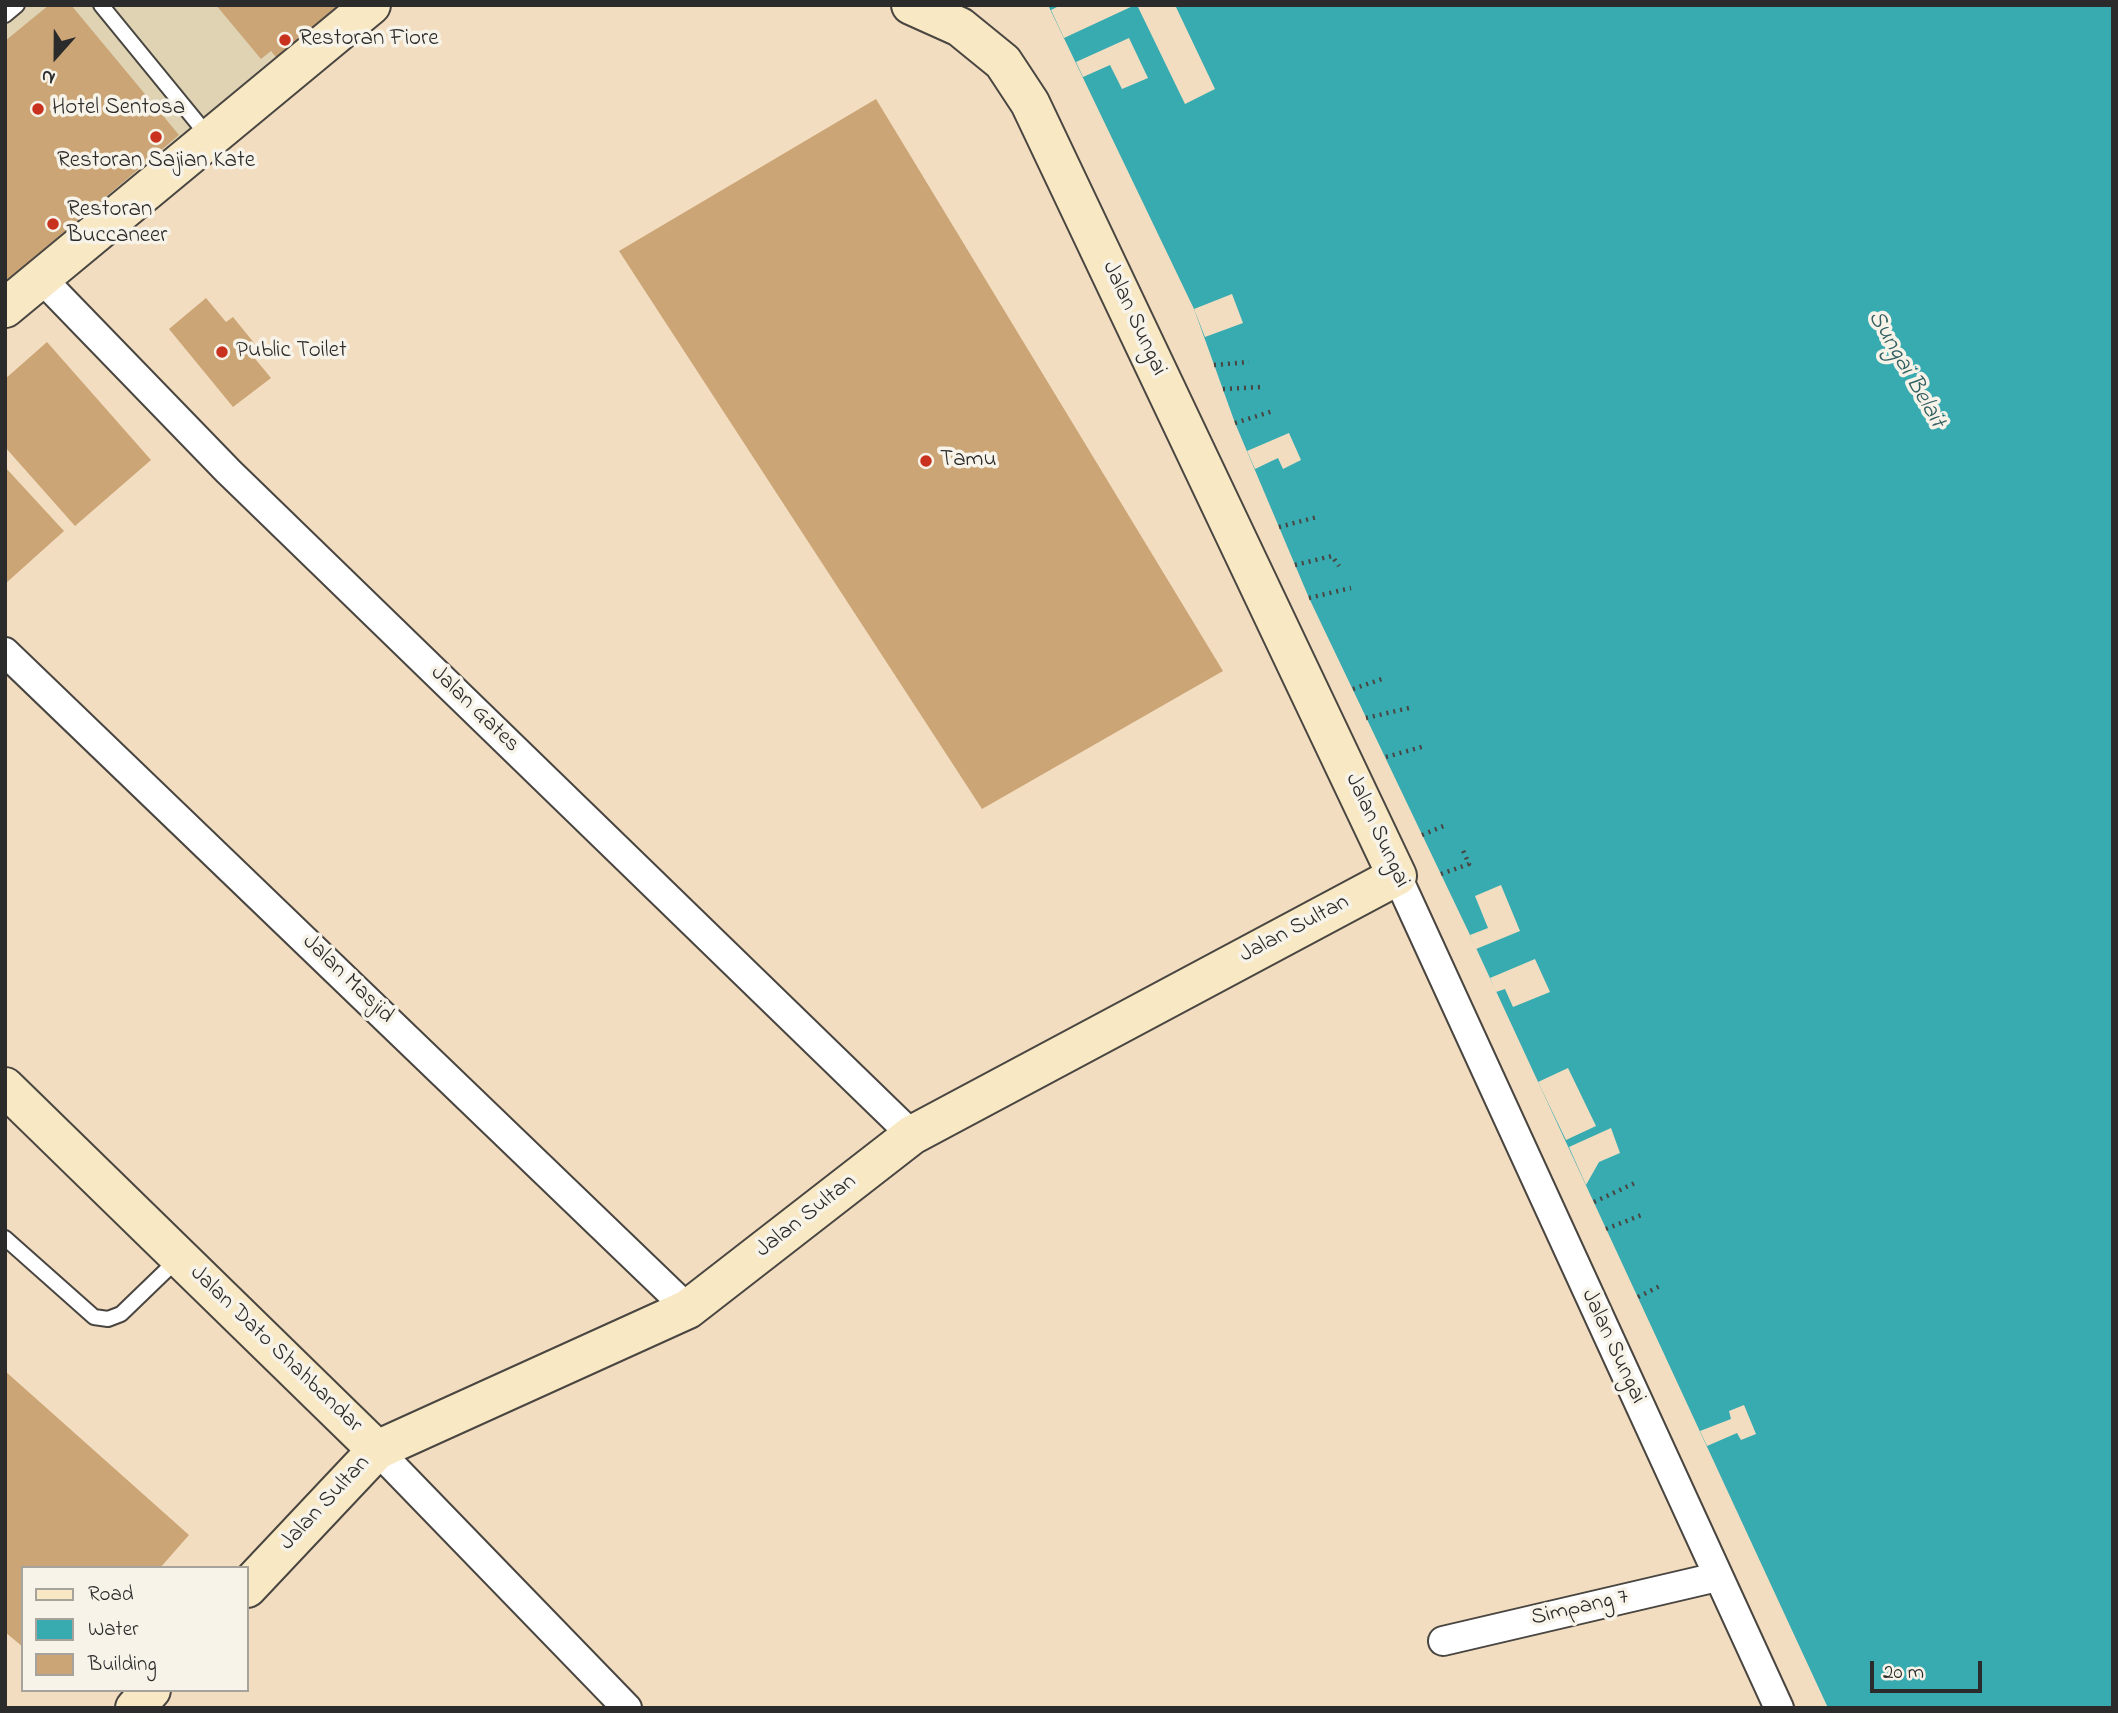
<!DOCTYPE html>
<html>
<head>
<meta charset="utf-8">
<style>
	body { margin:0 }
	#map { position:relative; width:2118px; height:1713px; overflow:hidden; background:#f3ddc0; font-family:"Indie Flower",sans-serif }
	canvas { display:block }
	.frame { position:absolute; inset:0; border:7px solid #2b2b2b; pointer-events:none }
	.legend { position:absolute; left:21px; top:1566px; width:228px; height:126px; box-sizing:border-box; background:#f7f3e8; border:2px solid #a5a39c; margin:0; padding:9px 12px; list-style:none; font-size:21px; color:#2b2b2b }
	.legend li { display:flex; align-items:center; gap:14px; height:35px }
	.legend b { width:35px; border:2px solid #a5a39c }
	.north { position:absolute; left:21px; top:21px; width:70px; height:70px; -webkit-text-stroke:5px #f7f3e8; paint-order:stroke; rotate:201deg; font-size:19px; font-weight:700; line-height:28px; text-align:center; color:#2b2b2b }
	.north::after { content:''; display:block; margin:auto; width:24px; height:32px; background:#2b2b2b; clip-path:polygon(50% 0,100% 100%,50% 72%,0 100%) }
	.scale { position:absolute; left:1870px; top:1661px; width:112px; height:32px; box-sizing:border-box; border:4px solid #2b2b2b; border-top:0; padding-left:9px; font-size:21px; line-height:24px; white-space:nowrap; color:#2b2b2b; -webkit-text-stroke:5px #f7f3e8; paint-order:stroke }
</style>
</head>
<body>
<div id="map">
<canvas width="2118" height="1713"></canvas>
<div class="frame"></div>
<ul class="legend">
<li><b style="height:9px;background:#f8e8c3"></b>Road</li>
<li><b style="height:19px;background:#38abb1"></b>Water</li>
<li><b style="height:19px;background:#cba575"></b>Building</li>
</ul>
<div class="north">N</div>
<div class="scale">20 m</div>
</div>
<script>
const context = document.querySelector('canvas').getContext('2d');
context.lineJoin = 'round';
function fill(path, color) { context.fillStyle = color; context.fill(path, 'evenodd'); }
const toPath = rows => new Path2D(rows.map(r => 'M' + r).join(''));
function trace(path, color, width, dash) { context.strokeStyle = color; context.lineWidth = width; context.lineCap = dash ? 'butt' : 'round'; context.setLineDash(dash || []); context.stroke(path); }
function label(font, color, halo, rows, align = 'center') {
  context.font = font + ' "Indie Flower",sans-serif'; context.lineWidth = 7; context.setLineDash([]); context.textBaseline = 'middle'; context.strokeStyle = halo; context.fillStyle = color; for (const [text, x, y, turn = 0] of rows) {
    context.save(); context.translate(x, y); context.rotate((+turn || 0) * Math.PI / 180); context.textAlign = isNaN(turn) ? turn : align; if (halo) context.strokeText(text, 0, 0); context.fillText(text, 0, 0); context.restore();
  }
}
fill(toPath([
	[5,5,367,5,5,304]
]), '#dfd3b4');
fill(toPath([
	[1048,5,2113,5,2113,1708,1828,1708,1470,935,1309,598,1235,423,1194,309]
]), '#38abb1');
fill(toPath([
	[1061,5,1135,5,1064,38,1051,10],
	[1137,5,1175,5,1215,89,1185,104],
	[1129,38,1148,78,1122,89,1110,65,1083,77,1076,62],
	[1232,294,1243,323,1205,337,1194,309],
	[1289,433,1301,460,1283,469,1278,458,1255,469,1247,451],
	[1501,885,1520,931,1476,949,1470,935,1488,928,1475,896],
	[1535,959,1550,992,1513,1007,1505,989,1496,992,1490,978],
	[1568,1068,1596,1126,1566,1140,1538,1082],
	[1611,1128,1620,1153,1599,1162,1586,1185,1569,1147],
	[1744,1405,1756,1434,1741,1440,1737,1433,1707,1446,1700,1431,1731,1419,1729,1411]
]), '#f3ddc0');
fill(toPath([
	[49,5,71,5,179,135,5,282,5,41],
	[216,5,346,5,279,61,271,51,261,59],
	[876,99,1223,671,982,809,619,251],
	[206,298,226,322,233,317,259,349,252,355,271,378,233,407,169,329],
	[47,342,151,460,75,526,5,447,5,379],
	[5,467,64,531,5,584],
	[5,1371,189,1535,160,1568,23,1568,23,1647,5,1632]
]), '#cba575');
const lane = toPath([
	[101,5,209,137],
	[5,15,17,5],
	[5,1238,94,1317,108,1319,121,1314,179,1258]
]);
const street = toPath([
	[42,279,228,471,912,1135],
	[5,652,688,1309],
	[1397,876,1779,1708],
	[377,1450,627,1708],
	[1443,1641,1717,1577]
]);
const secondary = toPath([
	[5,308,371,5],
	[5,1087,377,1450],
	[247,1588,377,1450,688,1309,912,1135,1397,876,1030,103,1003,62,960,27,911,5],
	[135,1708,151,1690]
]);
trace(lane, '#494641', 18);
trace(street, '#494641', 32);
trace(secondary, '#494641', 42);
trace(toPath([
	[1214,365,1249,362],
	[1223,389,1262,387],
	[1235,423,1273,411],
	[1279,527,1317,517],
	[1295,565,1332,556,1339,566],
	[1309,598,1351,588],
	[1353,689,1382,679],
	[1366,718,1409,708],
	[1386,757,1425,746],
	[1422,835,1446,825],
	[1441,874,1469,864,1462,848],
	[1594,1202,1637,1182],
	[1606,1229,1644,1214],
	[1638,1297,1662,1285]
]), '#494641', 4.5, [2, 5]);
trace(lane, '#fff', 14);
trace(street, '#fff', 28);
trace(secondary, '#f8e8c3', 38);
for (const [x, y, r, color] of [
	[285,40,7,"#c8321e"],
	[38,109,7,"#c8321e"],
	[156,137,7,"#c8321e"],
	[53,224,7,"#c8321e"],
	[222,352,7,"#c8321e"],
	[926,461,7,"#c8321e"]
]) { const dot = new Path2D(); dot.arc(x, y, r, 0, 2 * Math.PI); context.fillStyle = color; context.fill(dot); trace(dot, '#f7f3e8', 2.5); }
label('23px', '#2b2b2b', '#f7f3e8', [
	["Restoran Fiore",299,40],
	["Hotel Sentosa",52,109],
	["Restoran Sajian Kate",156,162,"center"],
	["Restoran",67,211],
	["Buccaneer",67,237],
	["Public Toilet",236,352],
	["Tamu",940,461]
], 'left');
label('23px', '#2b2b2b', '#f7f3e8', [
	["Jalan Sungai",1133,319,65],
	["Jalan Gates",474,710,44],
	["Jalan Sungai",1376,831,65],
	["Jalan Sultan",1295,930,-28],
	["Jalan Masjid",347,980,44],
	["Jalan Sultan",807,1217,-38],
	["Jalan Sungai",1612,1347,65],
	["Jalan Dato Shahbandar",275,1350,44],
	["Jalan Sultan",326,1504,-47],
	["Simpang 7",1580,1609,-13]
]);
label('italic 24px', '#305e61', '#f7f3e8', [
	["Sungai Belait",1905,370,60]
]);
</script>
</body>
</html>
